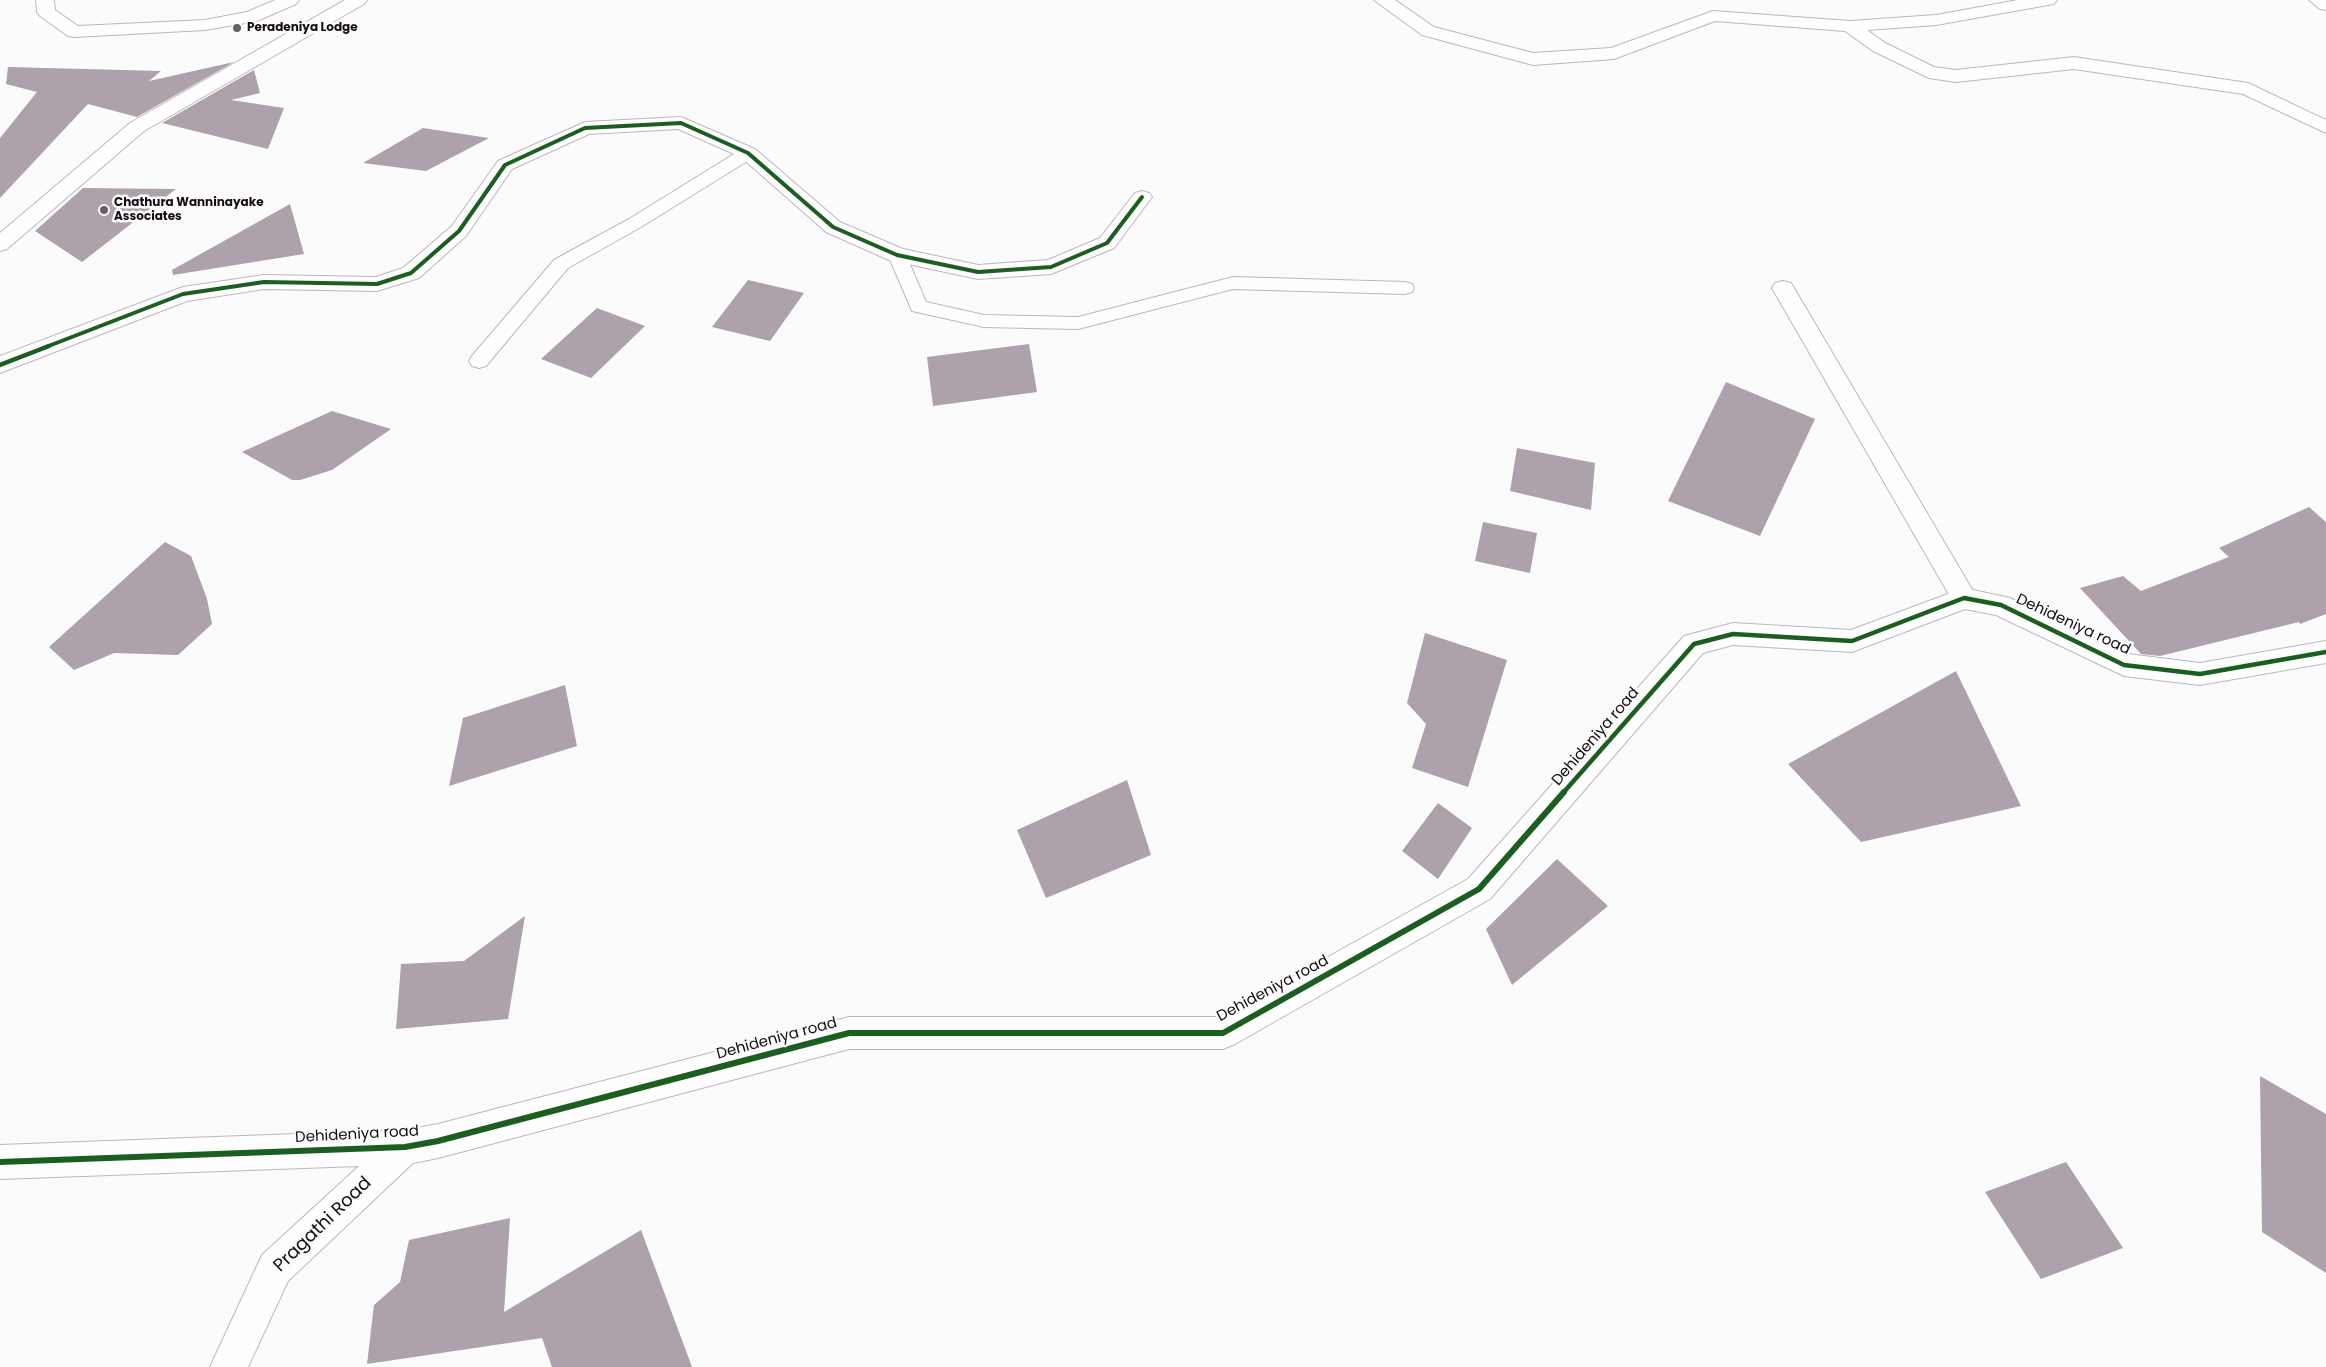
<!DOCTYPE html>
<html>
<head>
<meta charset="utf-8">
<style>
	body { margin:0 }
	canvas { display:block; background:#fbfbfb }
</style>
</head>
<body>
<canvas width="2326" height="1367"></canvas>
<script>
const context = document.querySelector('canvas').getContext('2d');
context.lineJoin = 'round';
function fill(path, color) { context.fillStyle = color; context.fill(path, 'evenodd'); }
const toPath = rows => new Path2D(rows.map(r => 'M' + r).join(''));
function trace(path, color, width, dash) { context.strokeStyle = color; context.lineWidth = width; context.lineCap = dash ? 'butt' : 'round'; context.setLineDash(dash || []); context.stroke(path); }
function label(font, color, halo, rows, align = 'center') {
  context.font = font + ' Poppins,sans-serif'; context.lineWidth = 5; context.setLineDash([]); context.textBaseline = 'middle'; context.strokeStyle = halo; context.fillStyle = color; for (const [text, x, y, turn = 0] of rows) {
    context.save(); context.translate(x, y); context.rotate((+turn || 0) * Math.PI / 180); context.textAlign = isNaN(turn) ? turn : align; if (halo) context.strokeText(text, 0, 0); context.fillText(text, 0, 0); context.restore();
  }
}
fill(toPath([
	[234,62,137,117,88,104,0,198,0,138,37,92,6,84,8,67,161,71,149,81],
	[254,70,260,93,231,100,284,108,268,149,162,123],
	[423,128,489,138,426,171,363,163],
	[83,188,176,189,82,262,35,231],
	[290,204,304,254,173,275,172,270],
	[748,280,804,293,770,341,712,327],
	[597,308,645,326,591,378,541,359],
	[1029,344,1037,392,933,406,927,357],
	[1726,382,1815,419,1760,536,1668,501],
	[332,411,391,429,332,470,300,480,292,480,242,452],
	[1517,448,1595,463,1591,510,1510,491],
	[2309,507,2326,522,2326,614,2300,624,2299,622,2160,656,2141,654,2080,588,2123,576,2141,591,2229,557,2219,548],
	[1483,522,1537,533,1530,573,1475,561],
	[165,542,191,556,207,599,212,624,178,655,114,653,74,670,49,647],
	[1425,633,1507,660,1468,787,1412,768,1426,724,1407,703],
	[1956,671,2021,806,1861,842,1788,764],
	[565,685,577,746,449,786,463,718],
	[1127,780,1151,855,1046,898,1017,830],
	[1438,803,1472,828,1438,879,1402,851],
	[1557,859,1608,906,1512,985,1486,929],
	[525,916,508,1019,396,1029,401,964,464,961],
	[2260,1076,2326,1114,2326,1273,2262,1232],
	[2066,1162,2123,1248,2041,1279,1985,1192],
	[510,1218,504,1312,641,1230,692,1367,552,1367,542,1338,367,1364,374,1305,400,1282,409,1240]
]), '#ada1ac');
const lane = toPath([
	[748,148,754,149,757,153,754,157,641,227,568,268,486,366,479,368,472,366,469,361,472,356,554,260,629,219,742,149,748,148],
	[897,249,903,251,906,255,926,302,984,315,1078,317,1233,277,1405,282,1412,284,1414,288,1412,292,1405,294,1233,289,1078,329,984,327,912,311,888,255,891,251,897,249]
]);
const street = toPath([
	[36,0,54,0,55,10,78,26,205,20,247,12,275,0,299,0,296,4,257,21,205,30,74,37,68,36,40,16,37,12,36,0],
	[345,0,367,0,364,4,144,131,7,249,0,251,0,233,130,123,345,0],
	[1374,0,1395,0,1434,27,1533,53,1611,48,1713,11,1850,21,1936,15,2018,0,2057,0,2054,4,2048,5,1936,25,1867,30,1885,43,1934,67,1956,70,2074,57,2248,83,2326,120,2326,133,2243,94,2074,69,1956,82,1929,78,1873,51,1845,31,1715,21,1614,59,1533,65,1422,35,1374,0],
	[681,117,755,149,840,222,903,249,978,265,1048,260,1100,238,1135,193,1142,191,1149,193,1152,197,1114,248,1051,274,978,279,889,260,826,232,741,157,678,129,589,134,512,169,466,236,419,278,377,291,264,289,187,301,0,373,0,356,183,287,264,275,376,277,403,268,452,226,498,161,585,122,681,117],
	[1783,281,1791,283,1794,288,1973,591,1977,598,1973,605,1964,608,1955,605,1772,288,1775,283,1783,281]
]);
const secondary = toPath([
	[2309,0,2326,0,2326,10,2320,9,2309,0],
	[1964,588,2010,598,2128,654,2200,663,2326,641,2326,663,2200,685,2124,676,1996,615,1965,609,1852,652,1733,645,1703,653,1490,899,1235,1044,1223,1049,849,1049,438,1158,413,1163,288,1281,248,1367,210,1367,262,1255,359,1166,0,1179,0,1145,405,1130,438,1124,849,1017,1220,1017,1468,879,1684,636,1733,623,1851,630,1964,588]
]);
trace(lane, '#bdb7bc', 2);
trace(street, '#bdb7bc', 2);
trace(secondary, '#bdb7bc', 2);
fill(lane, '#fefefe');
fill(street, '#fefefe');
fill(secondary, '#fefefe');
trace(toPath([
	[46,347,183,294,264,282,377,284,411,273,459,231,505,165,585,128,681,123,748,153,833,227,897,255,978,272,1051,267,1107,243,1142,197]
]), '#1b5e20', 4);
trace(toPath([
	[0,365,49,346],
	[1563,793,1694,644,1733,634,1852,641,1964,598,2001,605,2124,665,2200,674,2326,652]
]), '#1b5e20', 4.5);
trace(toPath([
	[0,1162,405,1147,438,1141,849,1033,1223,1033,1479,889,1564,792]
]), '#1b5e20', 6);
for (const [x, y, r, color] of [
	[237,28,5,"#665f64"],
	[104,210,5,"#665f64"]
]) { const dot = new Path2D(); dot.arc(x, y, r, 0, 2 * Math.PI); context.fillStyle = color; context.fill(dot); trace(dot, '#fbfbfb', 2); }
label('bold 12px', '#150b13', '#fbfbfb', [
	["Peradeniya Lodge",247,28],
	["Chathura Wanninayake",114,203],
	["Associates",114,217]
], 'left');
label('15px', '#150b13', '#fbfbfb', [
	["Dehideniya road",2073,625,25],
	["Dehideniya road",1596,737,-49],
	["Dehideniya road",1273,989,-28],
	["Dehideniya road",777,1039,-15],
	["Dehideniya road",357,1135,-3]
]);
label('18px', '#150b13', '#fbfbfb', [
	["Pragathi Road",323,1225,-44]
]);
</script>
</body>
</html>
